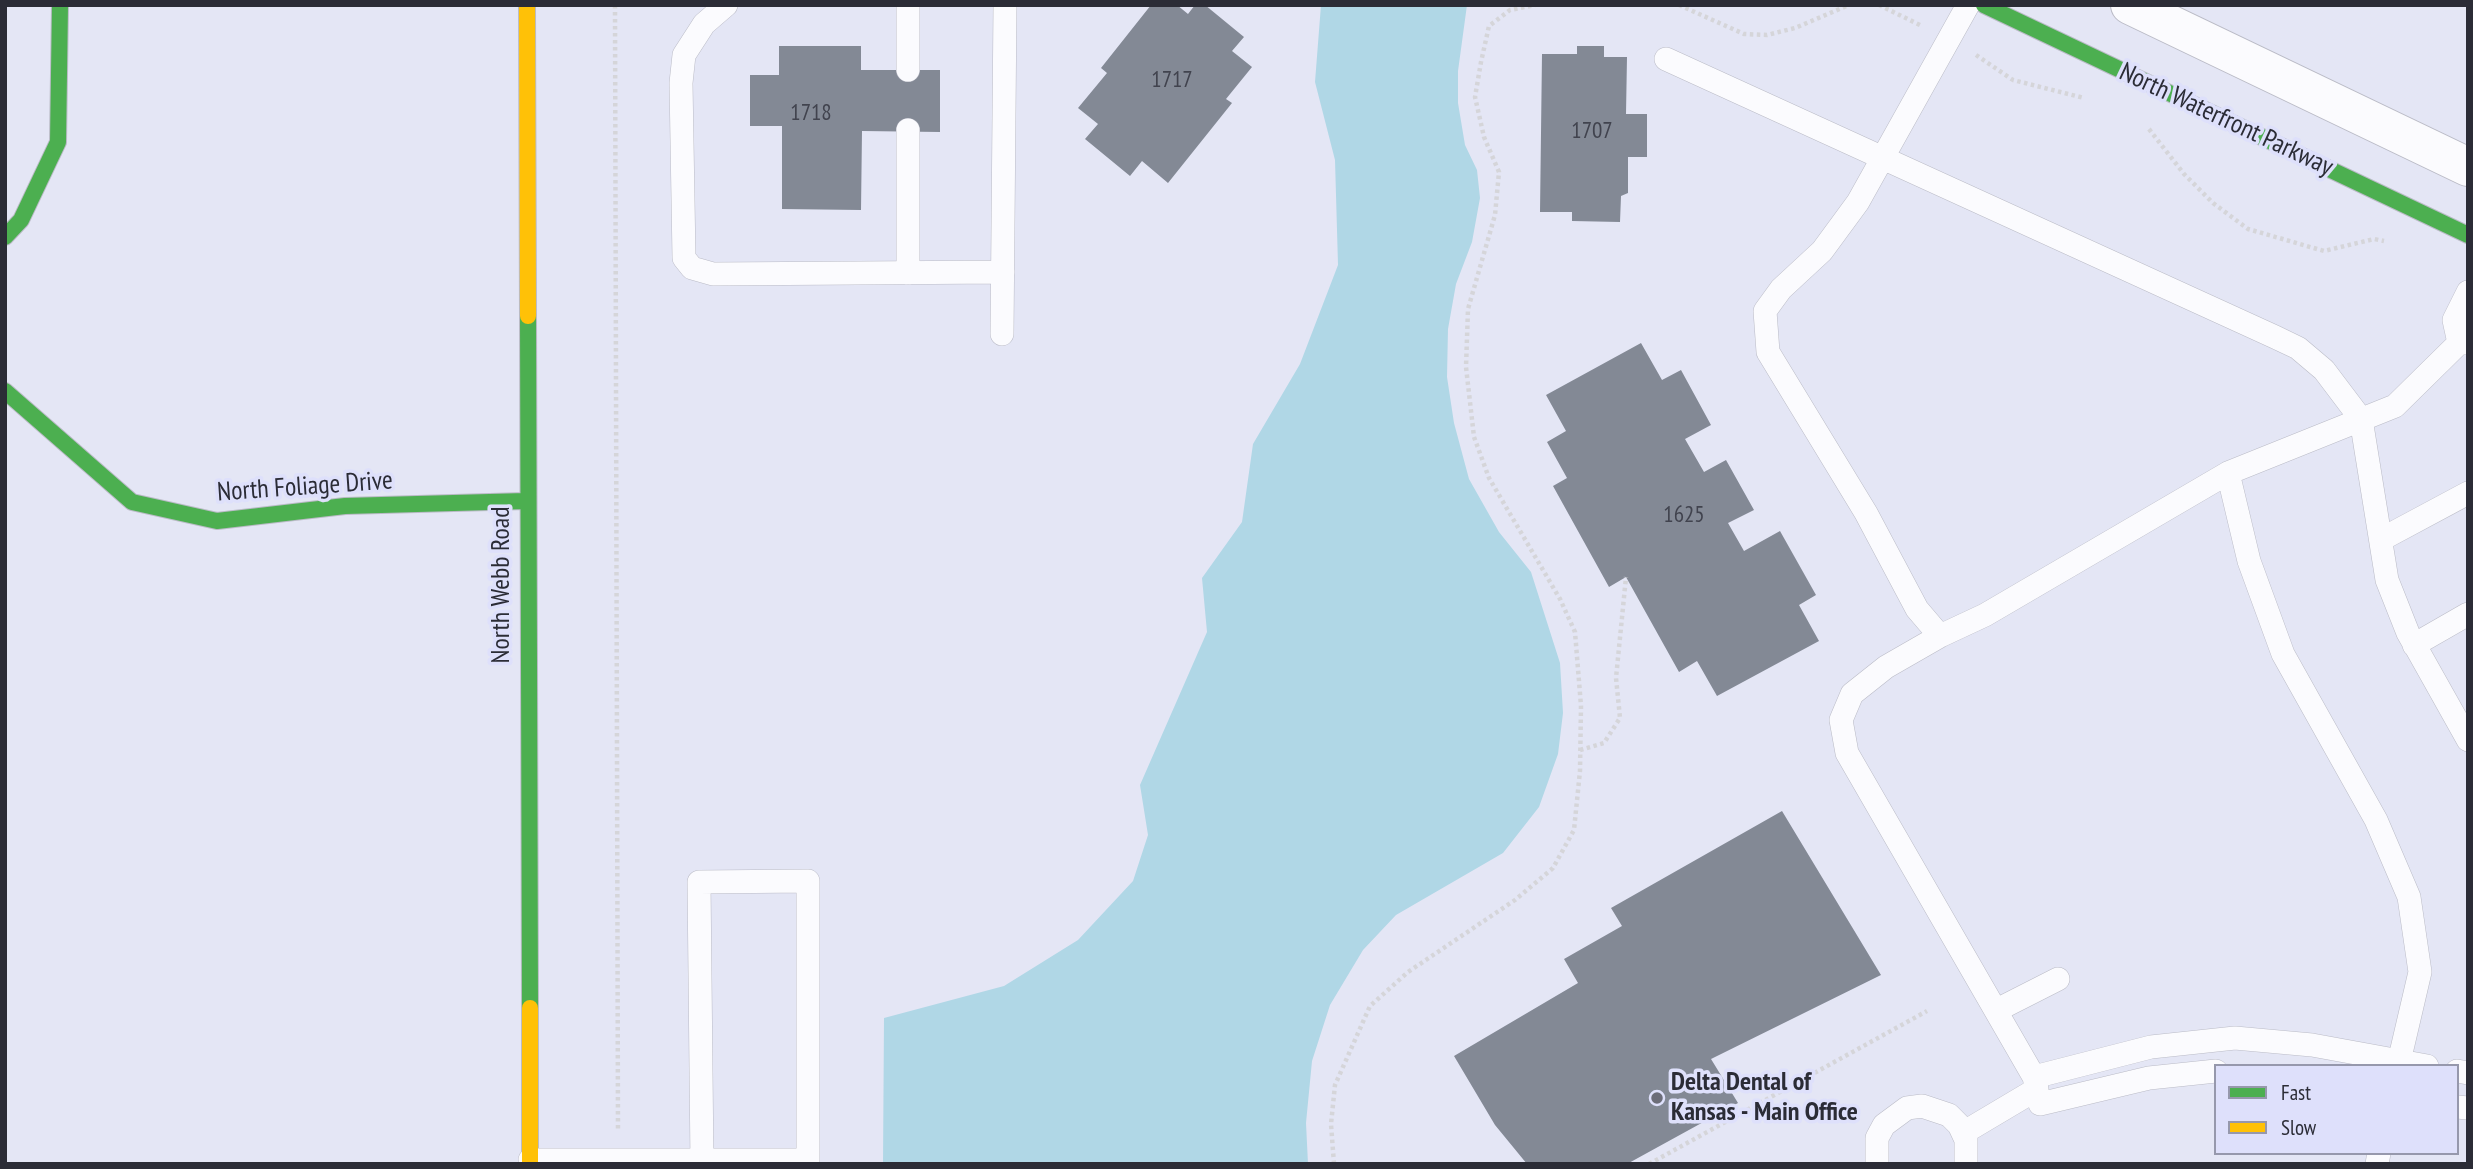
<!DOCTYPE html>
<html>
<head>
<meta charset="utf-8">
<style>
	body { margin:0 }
	#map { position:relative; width:2473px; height:1169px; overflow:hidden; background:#e4e6f5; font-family:"PT Sans Narrow",sans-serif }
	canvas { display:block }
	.frame { position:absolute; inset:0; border:7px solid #2b2c36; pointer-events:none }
	.legend { position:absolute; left:2214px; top:1064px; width:245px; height:91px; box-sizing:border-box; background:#dee0fb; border:2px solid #9698ac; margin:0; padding:9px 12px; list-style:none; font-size:21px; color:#2b2c36 }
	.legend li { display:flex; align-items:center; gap:14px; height:35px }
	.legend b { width:35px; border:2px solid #9698ac }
</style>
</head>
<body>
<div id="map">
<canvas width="2473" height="1169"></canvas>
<div class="frame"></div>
<ul class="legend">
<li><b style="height:9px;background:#4caf50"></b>Fast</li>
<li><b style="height:9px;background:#ffc107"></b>Slow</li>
</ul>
</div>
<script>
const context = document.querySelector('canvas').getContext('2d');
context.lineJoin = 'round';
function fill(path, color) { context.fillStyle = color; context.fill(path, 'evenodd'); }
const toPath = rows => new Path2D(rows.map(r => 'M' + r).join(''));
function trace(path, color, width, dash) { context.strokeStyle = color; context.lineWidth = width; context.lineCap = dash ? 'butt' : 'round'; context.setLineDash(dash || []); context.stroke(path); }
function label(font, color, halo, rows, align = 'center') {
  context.font = font + ' "PT Sans Narrow",sans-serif'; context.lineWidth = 7; context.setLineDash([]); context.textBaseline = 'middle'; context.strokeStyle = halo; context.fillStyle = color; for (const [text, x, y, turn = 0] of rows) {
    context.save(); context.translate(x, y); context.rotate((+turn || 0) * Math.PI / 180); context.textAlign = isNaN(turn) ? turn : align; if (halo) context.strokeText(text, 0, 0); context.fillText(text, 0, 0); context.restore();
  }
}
fill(toPath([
	[1321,5,1467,5,1458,71,1458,103,1465,145,1477,170,1480,198,1472,242,1456,284,1448,329,1447,377,1454,423,1469,479,1499,532,1531,572,1560,663,1563,713,1558,754,1539,807,1503,853,1396,915,1363,950,1330,1005,1312,1061,1306,1123,1308,1164,883,1164,884,1018,1004,986,1078,940,1133,881,1148,835,1140,785,1207,632,1202,578,1242,522,1253,444,1300,364,1338,265,1335,160,1315,82]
]), '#b0d7e6');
fill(toPath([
	[1151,5,1177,5,1188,14,1195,5,1205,5,1244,37,1232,51,1252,67,1226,99,1232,103,1168,183,1142,161,1130,176,1085,139,1098,124,1078,108,1107,73,1101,68],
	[779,46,861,46,861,70,940,70,940,132,862,131,861,210,782,209,782,126,750,126,750,75,779,75],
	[1577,46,1604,46,1604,57,1627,57,1626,114,1647,114,1647,157,1628,157,1628,193,1621,196,1620,222,1572,221,1572,212,1540,212,1542,54,1577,54],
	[1641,343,1662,380,1681,370,1711,425,1685,439,1704,472,1726,460,1754,510,1728,523,1744,551,1780,531,1816,595,1799,605,1819,641,1717,696,1697,661,1679,672,1626,577,1609,587,1553,486,1567,478,1547,442,1566,431,1546,395],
	[1782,811,1881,975,1711,1059,1738,1103,1627,1164,1527,1164,1495,1125,1454,1056,1578,983,1564,959,1622,926,1611,908]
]), '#838995');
const lane = toPath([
	[726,5,704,24,684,55,681,83,684,258,692,268,713,274,1003,272],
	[908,5,908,70],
	[1968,5,1858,202,1822,251,1781,289,1765,311,1768,352,1866,513,1917,609,1940,636,1985,615,2228,473,2395,406,2459,343,2468,343],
	[1666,59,2275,337,2298,348,2324,370,2361,419,2387,580,2408,633,2468,740],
	[908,130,908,273],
	[1002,334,1005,5],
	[2459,343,2454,320,2468,292],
	[2228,473,2249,561,2283,654,2376,820,2409,897,2420,972,2398,1066],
	[2382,539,2468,493],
	[1940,636,1886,667,1852,694,1841,720,1847,753,2034,1077],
	[2414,645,2468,614],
	[1997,1010,2058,979],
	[2216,1071,2149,1078,2040,1104,2034,1077,2151,1047,2235,1038,2312,1045,2427,1066],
	[2457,1071,2468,1073],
	[2457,1107,2468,1108],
	[1963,1133,2037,1089],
	[530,1160,808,1160],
	[702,1164,699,882,808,881,808,1164],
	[1877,1164,1877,1138,1884,1125,1907,1108,1922,1106,1949,1115,1959,1125,1966,1140,1966,1164],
	[2377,1164,2379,1153]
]);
const street = toPath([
	[2130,5,2468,167]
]);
const fast = toPath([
	[1984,5,2468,235],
	[5,237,21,220,58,142,60,5],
	[528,316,530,1008],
	[5,391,132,502,217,521,345,506,526,501]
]);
const slow = toPath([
	[527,5,528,316],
	[530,1008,530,1164]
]);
trace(lane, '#babbc6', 24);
trace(street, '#babbc6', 40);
trace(fast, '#babbc6', 18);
trace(slow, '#babbc6', 18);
trace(toPath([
	[615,5,618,1131],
	[1679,5,1744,34,1767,35,1795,28,1849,5],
	[1879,5,1922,26],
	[1976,55,2013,80,2084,98],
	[2149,129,2184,174,2213,203,2248,229,2324,251,2374,239,2384,241],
	[1580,750,1604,743,1620,718,1616,678,1626,577],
	[1334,1164,1331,1124,1335,1085,1370,1006,1408,972,1515,900,1553,868,1574,830,1580,771,1581,706,1575,632,1560,599,1489,478,1474,437,1466,367,1468,309,1495,215,1499,172,1484,137,1475,97,1481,62,1489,26,1510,10,1535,5],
	[1649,1164,1927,1011]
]), '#d5d5d9', 4.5, [3.5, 3.5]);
trace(lane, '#fbfbfe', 23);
trace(street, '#fbfbfe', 38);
trace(fast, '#4caf50', 16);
trace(slow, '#ffc107', 16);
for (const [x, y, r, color] of [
	[1657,1098,7,"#6c6d79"]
]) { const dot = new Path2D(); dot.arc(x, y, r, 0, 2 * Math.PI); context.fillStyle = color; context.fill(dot); trace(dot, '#dee0fb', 2.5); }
label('23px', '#41434e', null, [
	["1717",1172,80],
	["1718",811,113],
	["1707",1592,131],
	["1625",1684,515]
]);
label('26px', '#2b2c36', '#dee0fb', [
	["North Waterfront Parkway",2226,120,25],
	["North Foliage Drive",305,487,-4],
	["North Webb Road",502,585,-90]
]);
label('bold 26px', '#2b2c36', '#dee0fb', [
	["Delta Dental of",1671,1083],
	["Kansas - Main Office",1671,1113]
], 'left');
</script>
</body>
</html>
